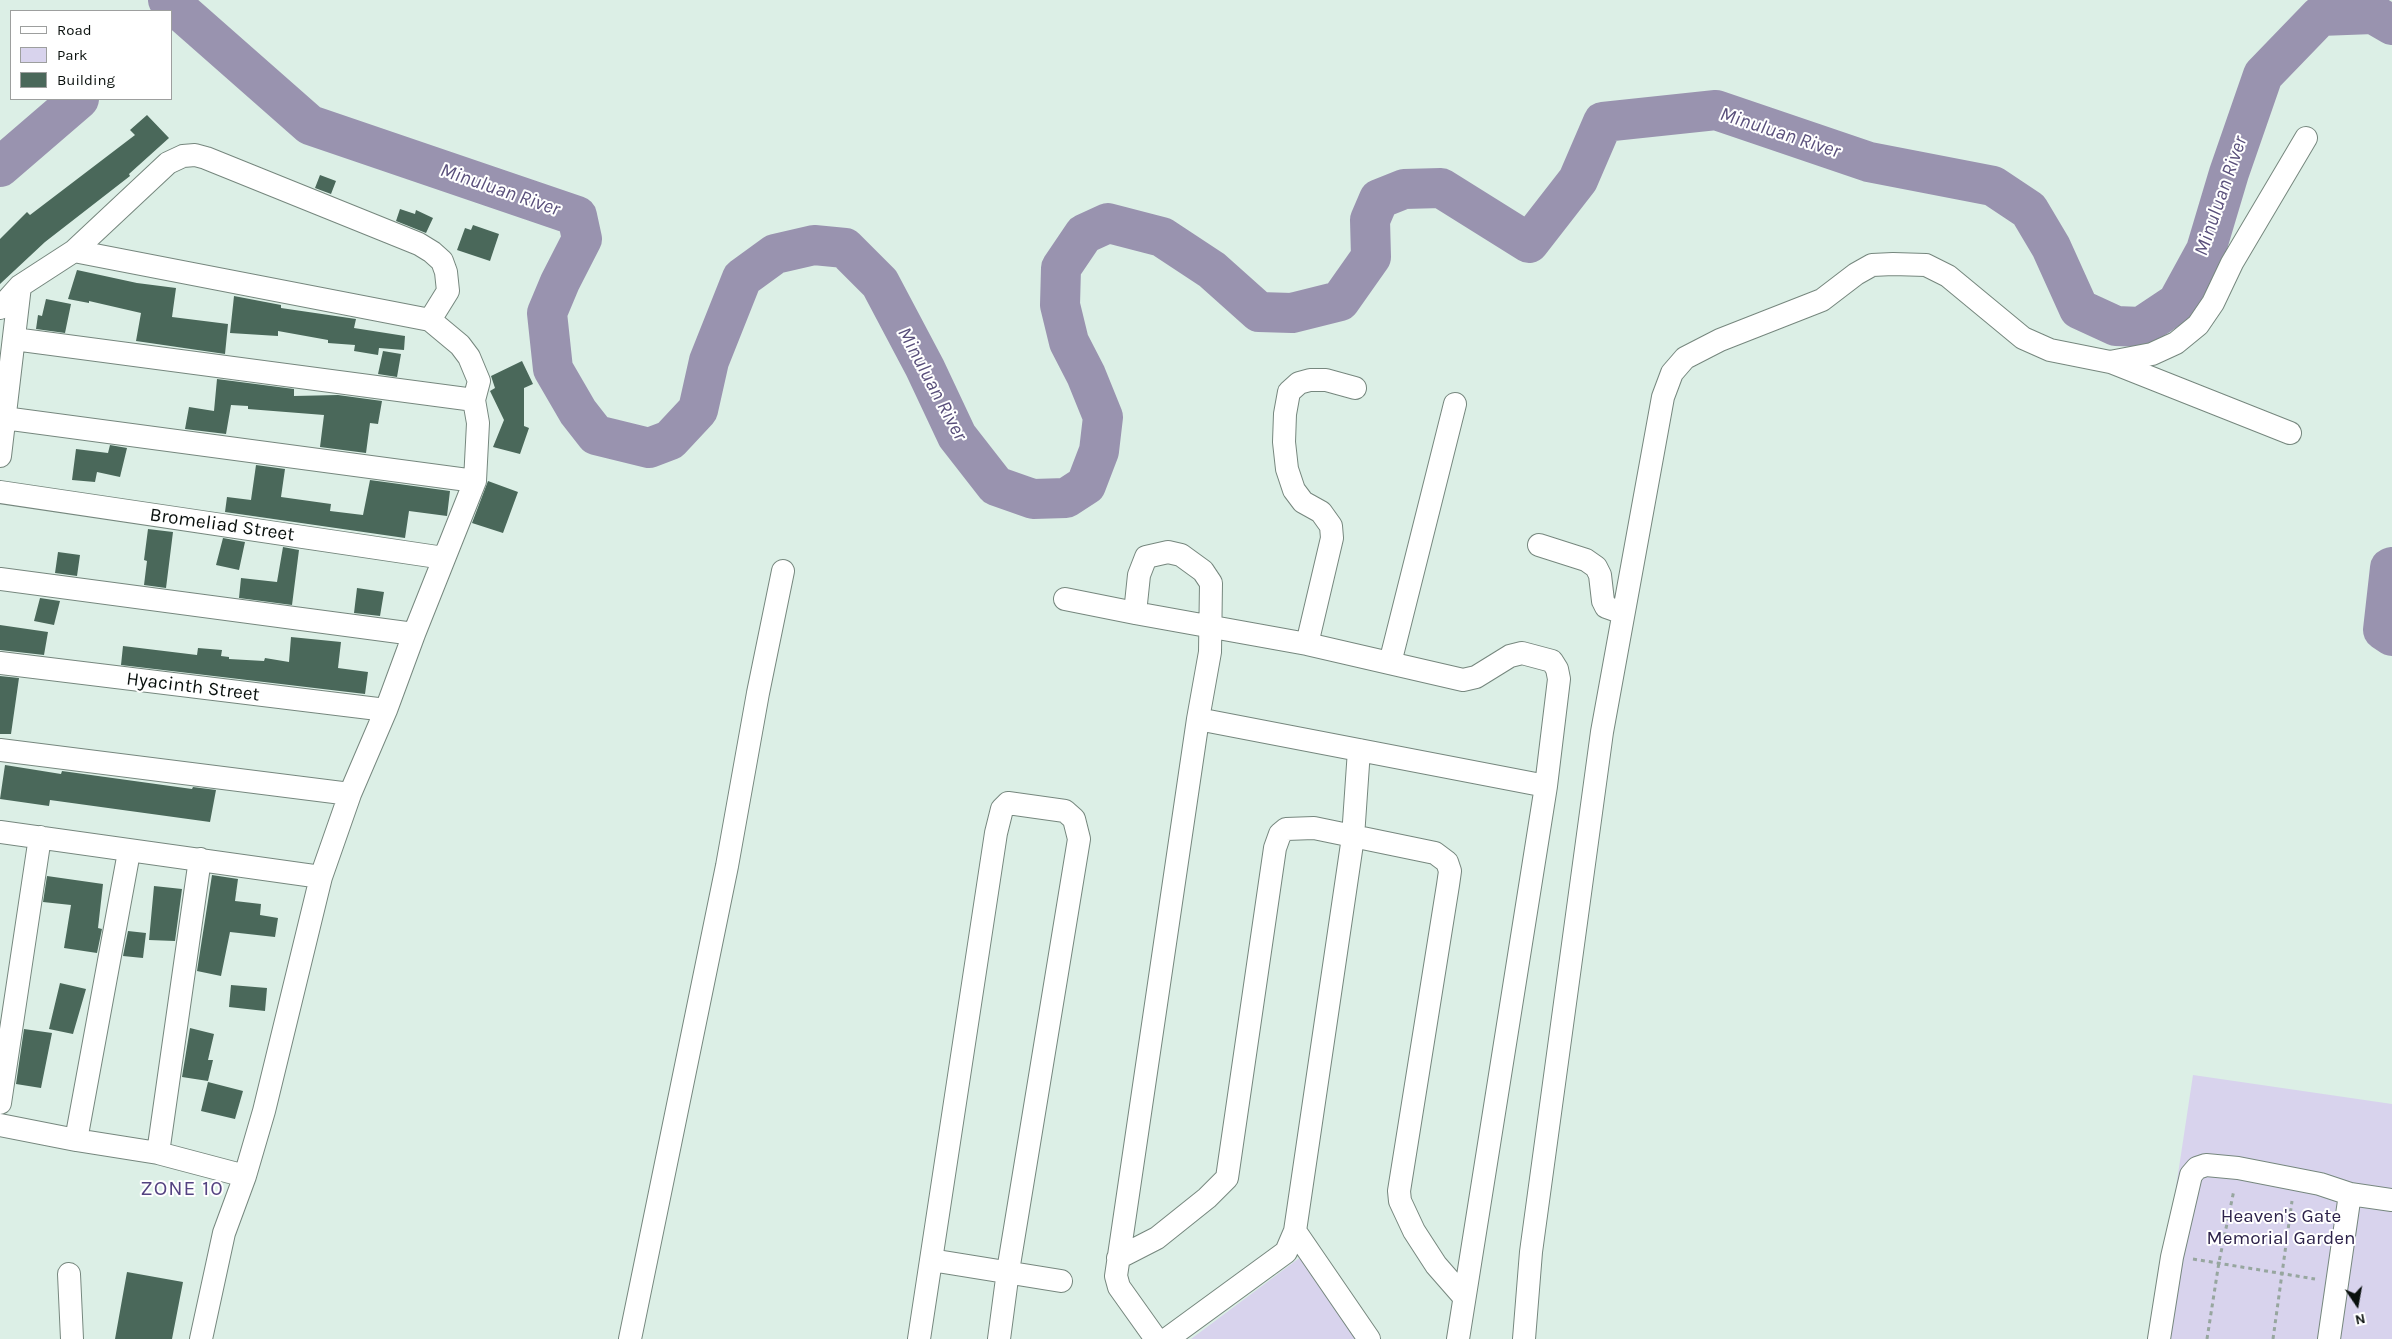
<!DOCTYPE html>
<html>
<head>
<meta charset="utf-8">
<style>
	body { margin:0 }
	#map { position:relative; width:2392px; height:1339px; overflow:hidden; background:#dcefe6; font-family:Karla,sans-serif }
	canvas { display:block }
	.legend { position:absolute; left:10px; top:10px; width:162px; height:90px; box-sizing:border-box; background:#fff; border:1px solid #9d9f9e; margin:0; padding:6px 9px; list-style:none; font-size:15px; color:#09100d }
	.legend li { display:flex; align-items:center; gap:10px; height:25px }
	.legend b { width:25px; border:1px solid #9d9f9e }
	.north { position:absolute; left:2332px; top:1279px; width:50px; height:50px; -webkit-text-stroke:4px #fff; paint-order:stroke; rotate:168deg; font-size:14px; font-weight:700; line-height:20px; text-align:center; color:#09100d }
	.north::after { content:''; display:block; margin:auto; width:18px; height:22px; background:#09100d; clip-path:polygon(50% 0,100% 100%,50% 72%,0 100%) }
</style>
</head>
<body>
<div id="map">
<canvas width="2392" height="1339"></canvas>
<ul class="legend">
<li><b style="height:6px;background:#fff"></b>Road</li>
<li><b style="height:14px;background:#d8d3ed"></b>Park</li>
<li><b style="height:14px;background:#4a685a"></b>Building</li>
</ul>
<div class="north">N</div>
</div>
<script>
const context = document.querySelector('canvas').getContext('2d');
context.lineJoin = 'round';
function fill(path, color) { context.fillStyle = color; context.fill(path, 'evenodd'); }
const toPath = rows => new Path2D(rows.map(r => 'M' + r).join(''));
function trace(path, color, width, dash) { context.strokeStyle = color; context.lineWidth = width; context.lineCap = dash ? 'butt' : 'round'; context.setLineDash(dash || []); context.stroke(path); }
function label(font, color, halo, rows, align = 'center') {
  context.font = font + ' Karla,sans-serif'; context.lineWidth = 4; context.setLineDash([]); context.textBaseline = 'middle'; context.strokeStyle = halo; context.fillStyle = color; for (const [text, x, y, turn = 0] of rows) {
    context.save(); context.translate(x, y); context.rotate((+turn || 0) * Math.PI / 180); context.textAlign = isNaN(turn) ? turn : align; if (halo) context.strokeText(text, 0, 0); context.fillText(text, 0, 0); context.restore();
  }
}
fill(toPath([
	[2193,1075,2392,1104,2392,1339,2153,1339],
	[1306,1253,1364,1339,1191,1339]
]), '#d8d3ed');
trace(toPath([
	[168,0,310,125,577,216,582,239,560,282,547,313,553,369,578,412,596,435,649,448,670,440,698,410,709,361,742,278,775,254,814,245,845,248,880,283,925,368,957,436,996,486,1033,499,1066,498,1086,485,1099,451,1103,417,1086,375,1069,342,1060,305,1061,268,1084,234,1108,223,1162,237,1212,270,1259,312,1292,313,1340,301,1371,257,1370,220,1379,199,1404,189,1441,188,1529,243,1578,180,1603,122,1716,110,1869,162,1993,186,2029,210,2051,247,2079,309,2116,326,2141,327,2177,303,2206,250,2229,173,2263,75,2320,16,2373,14,2392,25],
	[0,167,79,99],
	[2392,567,2390,568,2383,630,2392,636]
]), '#9993af', 40);
fill(toPath([
	[147,115,169,138,129,174,130,176,45,242,0,284,0,239,27,212,30,215,135,135,130,130],
	[320,175,336,181,331,194,315,188],
	[400,209,415,214,416,210,433,218,426,233,396,221],
	[473,225,499,234,490,261,457,250,465,228,471,230],
	[77,270,137,283,176,288,172,317,228,324,225,354,136,341,141,313,89,301,89,303,68,299],
	[234,296,281,305,281,308,356,319,354,328,405,336,404,350,379,348,378,355,354,351,355,345,328,343,328,340,278,331,278,336,230,333],
	[46,299,71,304,65,333,36,329,38,315,42,316],
	[383,351,401,354,397,377,378,374],
	[522,361,533,384,524,388,524,426,529,428,520,454,493,447,504,420,490,391,495,388,491,376],
	[217,379,294,389,294,396,338,395,382,401,378,424,370,423,366,453,320,447,324,415,248,409,248,406,231,405,226,434,185,429,189,407,214,411],
	[110,445,127,448,120,477,97,472,95,482,72,480,76,449,108,453],
	[256,465,285,469,281,497,331,504,330,511,363,515,370,480,450,491,447,516,409,511,405,538,225,512,227,497,251,500],
	[488,481,518,492,503,533,472,523],
	[148,529,173,532,166,588,144,585,147,561,144,560],
	[223,538,245,542,239,570,216,565],
	[283,547,299,550,292,605,239,598,241,578,277,582],
	[58,552,80,555,77,576,55,573],
	[357,588,384,592,380,616,354,613],
	[40,598,60,601,54,625,34,621],
	[0,625,48,632,44,655,0,650],
	[291,637,341,642,338,668,368,672,365,694,121,665,123,646,197,655,198,648,222,650,221,656,229,657,229,659,264,661,265,658,289,662],
	[0,676,19,678,11,734,0,734],
	[5,765,61,774,62,771,192,789,193,787,216,790,210,822,50,800,49,806,0,799],
	[212,875,238,879,235,901,261,904,260,915,278,918,275,937,230,932,221,976,197,971],
	[47,876,103,884,98,928,102,929,97,953,64,948,71,905,43,902],
	[154,886,182,889,175,941,149,940],
	[128,931,146,933,143,958,123,956],
	[60,983,86,989,73,1034,49,1029],
	[231,985,267,988,265,1011,229,1007],
	[190,1028,214,1034,208,1060,213,1060,208,1081,182,1077],
	[24,1029,52,1033,41,1088,16,1084],
	[208,1082,243,1091,235,1119,201,1111],
	[127,1272,183,1282,172,1339,115,1339]
]), '#4a685a');
const minor = toPath([
	[74,251,430,320],
	[0,308,20,286,74,251,168,163,183,156,195,155,206,158,419,244,432,252,442,261,446,272,448,291,430,320,460,345,469,357,479,381,474,400,478,423,475,481,414,634,386,710,350,794,321,877,264,1111,245,1176,224,1233,201,1339],
	[14,339,474,400],
	[2111,362,2290,433],
	[4,418,475,481],
	[0,456,20,286],
	[0,492,444,558],
	[1539,545,1586,560,1596,567,1600,575,1603,601,1606,607,1623,613],
	[0,579,414,634],
	[1065,599,1135,613,1307,644,1463,680,1476,677,1510,656,1522,653,1552,661,1557,669,1559,679,1546,786,1458,1339],
	[1135,613,1139,575,1146,557,1168,552,1181,555,1203,571,1211,583,1210,652,1198,719,1116,1276,1119,1287,1156,1339],
	[1307,644,1332,538,1331,526,1321,512,1303,502,1294,490,1287,469,1284,442,1285,414,1289,392,1299,383,1310,380,1326,380,1355,388],
	[0,663,386,710],
	[1390,663,1455,404],
	[1198,719,1546,786],
	[0,750,350,794],
	[0,832,321,877],
	[0,1103,40,837],
	[0,1125,76,1140,158,1153,245,1176],
	[76,1140,129,852],
	[158,1153,200,859],
	[1295,1231,1369,1339],
	[1118,1258,1157,1238,1207,1198,1227,1178,1275,848,1280,834,1286,829,1314,828,1435,853,1447,862,1450,871,1448,885,1399,1191,1400,1201,1414,1231,1436,1265,1464,1297],
	[931,1260,1061,1281],
	[69,1274,72,1339],
	[630,1339,727,866,758,693,783,571],
	[919,1339,996,833,1002,809,1008,803,1065,811,1074,819,1079,839,1008,1271,999,1339],
	[1167,1339,1286,1252,1295,1231,1353,837,1359,750],
	[1524,1339,1531,1252,1602,732,1663,397,1672,373,1685,358,1720,340,1822,300,1856,274,1872,265,1893,264,1926,265,1948,276,2023,338,2050,350,2110,362,2152,354,2176,343,2198,325,2213,303,2232,263,2306,138],
	[2159,1339,2172,1257,2191,1175,2197,1168,2206,1165,2238,1168,2320,1184,2350,1194,2392,1200],
	[2329,1339,2350,1194]
]);
trace(minor, '#76877e', 24);
trace(toPath([
	[2193,1259,2315,1279],
	[2207,1339,2219,1262,2234,1190],
	[2273,1339,2292,1201]
]), '#97a69f', 3, [4, 4]);
trace(minor, '#fff', 22);
label('19px', '#09100d', '#fff', [
	["Bromeliad Street",222,525,8],
	["Hyacinth Street",193,687,7]
]);
label('19px', '#2d224a', '#fff', [
	["Heaven's Gate",2281,1217],
	["Memorial Garden",2281,1239]
]);
label('italic 20px', '#594f7b', '#fff', [
	["Minuluan River",1780,133,18],
	["Minuluan River",500,190,19],
	["Minuluan River",2221,196,-71],
	["Minuluan River",932,384,62]
]);
context.letterSpacing = '1px';
label('21px', '#544381', '#fff', [
	["ZONE 10",182,1189]
]);
context.letterSpacing = '0px';
</script>
</body>
</html>
